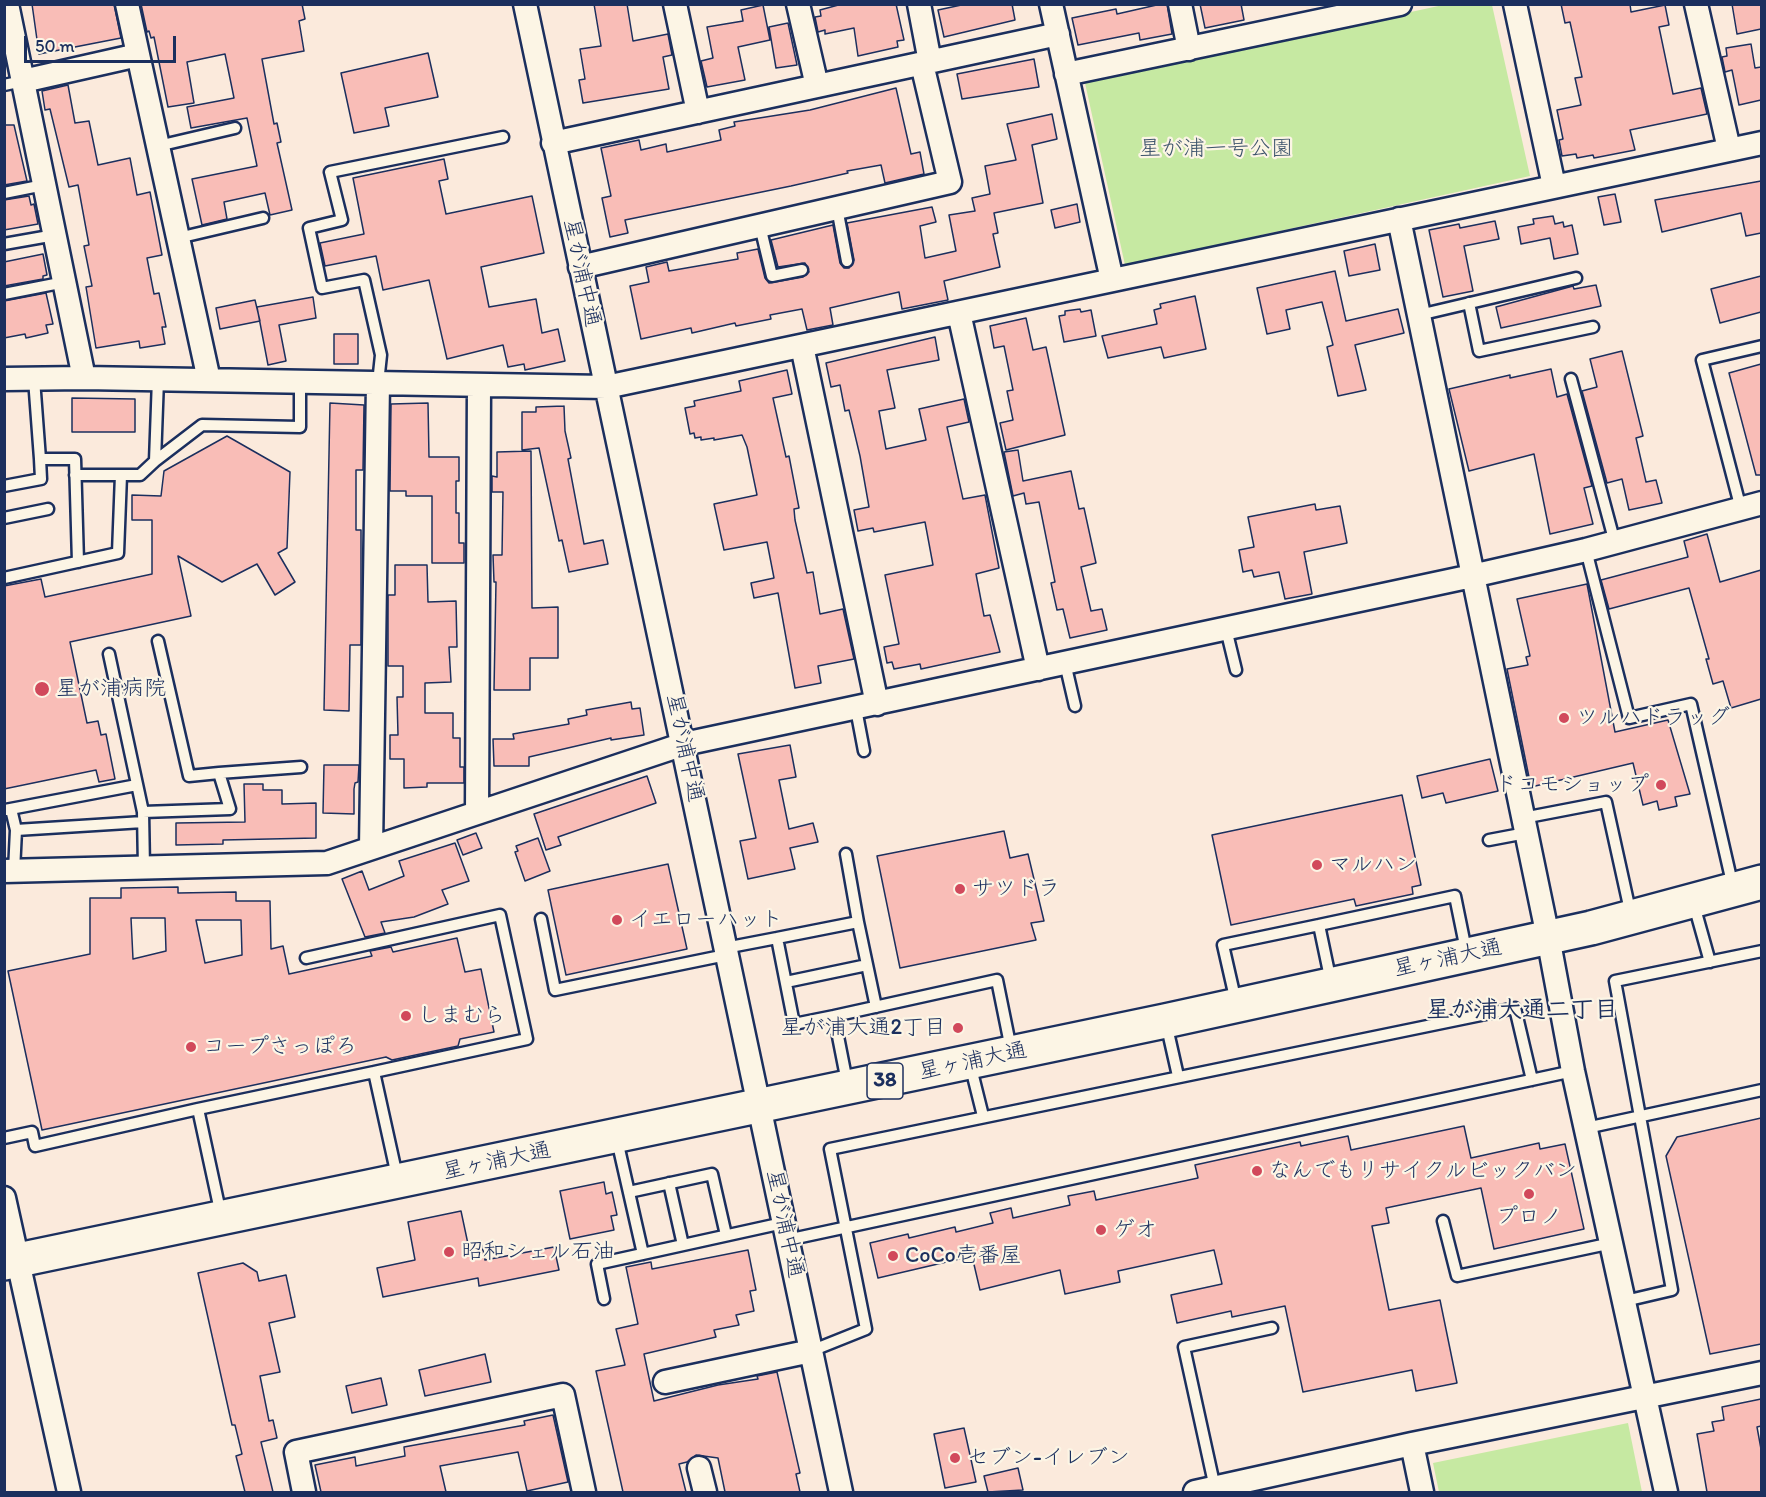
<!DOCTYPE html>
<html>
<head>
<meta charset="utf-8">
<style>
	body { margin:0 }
	#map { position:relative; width:1766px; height:1497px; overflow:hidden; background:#fbeadc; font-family:Itim,sans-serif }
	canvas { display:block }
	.frame { position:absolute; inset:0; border:6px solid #1b2f5e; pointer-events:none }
	.scale { position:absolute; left:24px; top:36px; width:152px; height:27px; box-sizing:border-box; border:3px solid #1b2f5e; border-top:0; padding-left:8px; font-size:18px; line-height:21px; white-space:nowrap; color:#1b2f5e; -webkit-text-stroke:4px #fcf5e5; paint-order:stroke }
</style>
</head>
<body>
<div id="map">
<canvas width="1766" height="1497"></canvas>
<div class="frame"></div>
<div class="scale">50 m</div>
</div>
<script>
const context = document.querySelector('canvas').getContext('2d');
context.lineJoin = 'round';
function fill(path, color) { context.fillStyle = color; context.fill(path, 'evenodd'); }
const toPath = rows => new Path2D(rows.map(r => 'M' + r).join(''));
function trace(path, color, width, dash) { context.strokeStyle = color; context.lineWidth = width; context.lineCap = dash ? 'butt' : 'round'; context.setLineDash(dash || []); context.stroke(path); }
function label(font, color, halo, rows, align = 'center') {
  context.font = font + ' Itim,"Klee One",sans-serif'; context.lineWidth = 4.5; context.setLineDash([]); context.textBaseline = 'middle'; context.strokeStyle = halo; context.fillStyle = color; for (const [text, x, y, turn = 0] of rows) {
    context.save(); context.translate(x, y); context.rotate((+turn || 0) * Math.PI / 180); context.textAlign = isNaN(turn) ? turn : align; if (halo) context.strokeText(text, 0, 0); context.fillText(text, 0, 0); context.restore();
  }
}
fill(toPath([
	[1443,5,1492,5,1530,176,1125,265,1085,83],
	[1628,1423,1642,1492,1439,1492,1433,1463]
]), '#c6e9a2');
const building = toPath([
	[32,4,114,4,121,38,39,54,32,4],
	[141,4,302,4,305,19,299,21,304,51,262,59,274,124,277,123,281,142,277,143,292,210,270,215,265,193,224,202,227,219,202,225,192,179,257,166,247,118,191,128,187,107,234,98,225,54,187,62,194,103,168,107,154,37,151,38,149,31,147,32,141,4],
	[594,4,627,4,633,41,668,34,672,55,663,57,669,89,583,103,579,80,585,79,580,49,601,46,594,4],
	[842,4,896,4,904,40,897,41,898,47,858,56,854,28,825,34,825,30,818,32,815,17,821,16,820,10,842,4],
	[966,4,1012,4,1015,20,944,37,938,10,966,4],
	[1161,4,1167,4,1172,34,1140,40,1139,33,1078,45,1072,18,1116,9,1117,14,1161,4],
	[1200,4,1241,4,1244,20,1205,28,1200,4],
	[1561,4,1630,4,1631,12,1665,5,1669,25,1659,27,1673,94,1701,88,1707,114,1630,130,1635,150,1594,158,1593,155,1577,158,1576,154,1562,156,1559,140,1563,139,1557,110,1581,105,1575,78,1582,77,1570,22,1565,23,1561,4],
	[1732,4,1761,4,1761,29,1737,34,1732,4],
	[763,5,770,40,738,47,745,80,707,87,701,61,713,58,707,27,743,21,741,10,763,5],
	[788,23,797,65,776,68,769,27,788,23],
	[1751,44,1755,68,1761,67,1761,100,1739,105,1732,70,1725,72,1722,57,1727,56,1726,48,1751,44],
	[428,53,438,97,385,108,389,126,354,133,341,73,428,53],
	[1034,59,1039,87,962,99,957,74,1034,59],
	[68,85,75,123,89,121,98,165,130,158,137,195,150,192,162,255,147,258,154,294,159,293,166,327,162,327,165,344,140,348,139,341,96,348,86,287,92,286,84,246,89,245,78,185,69,187,50,109,45,110,42,91,68,85],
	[896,88,911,154,920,152,924,174,885,183,881,165,847,171,848,173,791,186,625,220,628,233,610,237,602,198,611,196,601,148,639,140,641,150,666,144,667,152,721,140,719,130,735,126,734,122,810,110,896,88],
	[1052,114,1057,139,1032,145,1043,203,994,213,998,233,993,234,1000,267,944,281,948,300,902,309,899,292,830,308,833,325,807,330,802,309,770,315,771,319,736,326,735,323,692,333,691,328,641,339,630,286,649,282,646,267,667,262,669,271,738,259,737,253,758,249,765,278,769,283,803,277,809,272,805,263,778,267,771,240,833,225,840,263,844,268,849,268,854,260,847,223,932,207,936,222,920,226,925,258,956,251,949,215,975,211,972,198,990,194,985,166,1016,160,1007,124,1052,114],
	[4,125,14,125,27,181,4,185,4,125],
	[444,159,448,179,439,181,446,214,532,196,544,253,481,267,489,307,536,299,542,333,558,329,565,361,525,370,524,364,508,367,503,345,447,359,429,280,383,290,376,256,325,266,320,243,364,234,353,178,444,159],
	[1761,181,1761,233,1746,236,1741,213,1662,232,1655,200,1761,181],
	[1615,194,1621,222,1604,225,1598,197,1615,194],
	[29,196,31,205,34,204,38,224,4,230,4,200,29,196],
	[1077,204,1080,222,1055,228,1051,210,1077,204],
	[1553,216,1555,224,1563,222,1564,227,1572,225,1578,254,1554,259,1550,238,1521,244,1518,227,1534,224,1533,219,1553,216],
	[1495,221,1499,239,1464,246,1473,291,1443,297,1429,230,1459,224,1460,228,1495,221],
	[1375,244,1380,270,1349,276,1344,251,1375,244],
	[43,254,47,275,43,276,43,279,4,286,4,262,43,254],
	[1335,271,1346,321,1398,309,1404,333,1355,345,1366,390,1338,396,1327,347,1333,345,1322,302,1286,310,1290,329,1267,334,1257,288,1335,271],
	[1761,276,1761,312,1720,323,1711,289,1761,276],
	[1596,285,1601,306,1501,328,1496,307,1573,286,1574,289,1596,285],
	[46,293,53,324,46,325,48,333,26,338,25,334,4,338,4,301,46,293],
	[1195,296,1206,349,1164,358,1161,347,1108,358,1102,336,1157,324,1154,310,1161,308,1160,304,1195,296],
	[313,297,316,318,279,325,286,361,268,365,257,307,313,297],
	[255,300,260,321,220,329,216,308,255,300],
	[1080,309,1081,312,1091,310,1096,336,1064,342,1059,316,1065,315,1065,311,1080,309],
	[1026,318,1033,350,1046,347,1065,435,1006,450,1000,423,1013,420,1007,391,1013,390,1004,346,994,348,990,326,1026,318],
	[334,334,358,334,358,364,334,364,334,334],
	[935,337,939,360,887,370,895,408,879,411,886,449,926,440,919,409,964,399,969,422,947,427,963,499,985,495,999,568,976,574,984,616,990,615,1000,652,921,669,920,664,894,669,892,662,887,663,884,647,899,644,885,575,933,565,925,522,874,532,873,528,858,531,854,510,869,507,860,456,849,410,845,411,840,385,831,387,826,363,935,337],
	[1622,351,1643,436,1636,438,1646,482,1656,480,1662,503,1629,510,1622,479,1607,483,1582,391,1597,387,1590,359,1622,351],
	[1761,364,1761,475,1756,475,1729,373,1761,364],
	[1551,369,1557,397,1567,394,1592,486,1584,488,1593,524,1550,534,1534,454,1469,471,1449,389,1510,375,1510,378,1551,369],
	[787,370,792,394,773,398,786,457,789,456,799,508,794,509,795,520,807,573,813,572,820,614,843,609,854,659,818,666,821,683,795,688,778,593,754,598,751,583,774,578,767,542,724,550,714,504,757,495,747,447,742,435,714,440,714,438,701,440,701,437,695,438,694,433,690,434,685,408,695,406,694,401,741,391,739,381,787,370],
	[72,398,135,399,135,432,72,432,72,398],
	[330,403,364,405,363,470,356,470,356,530,361,530,361,645,350,645,349,711,324,710,330,403],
	[428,403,429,457,459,457,459,481,456,481,456,513,459,513,459,543,464,543,464,563,432,563,432,496,406,496,406,491,390,491,391,404,428,403],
	[564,406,565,431,571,458,568,459,584,544,603,540,608,564,569,572,562,540,559,541,539,448,522,450,522,412,536,412,536,407,564,406],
	[227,436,290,472,287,548,278,553,295,582,275,595,257,564,222,582,178,556,191,616,70,642,87,723,98,721,101,735,106,734,115,779,99,782,96,770,4,789,4,586,41,579,45,597,152,574,152,520,132,520,132,495,161,496,164,471,227,436],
	[1018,450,1023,481,1071,471,1079,509,1084,508,1096,563,1081,567,1091,611,1102,609,1107,630,1070,638,1063,609,1057,610,1051,583,1055,582,1039,502,1026,504,1024,493,1013,496,1004,452,1018,450],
	[531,451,532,608,558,607,558,658,530,658,530,690,494,690,496,582,494,582,493,555,502,555,503,492,492,492,492,476,497,477,497,452,531,451],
	[1315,504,1316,510,1340,506,1347,543,1304,552,1312,594,1285,599,1279,572,1254,577,1252,570,1243,572,1239,550,1254,547,1248,517,1315,504],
	[1707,534,1720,582,1761,570,1761,699,1731,708,1723,681,1713,684,1706,659,1709,659,1689,588,1609,609,1601,580,1688,557,1684,541,1707,534],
	[395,565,427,565,428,602,456,601,457,647,449,647,451,682,425,683,425,713,453,713,453,738,460,738,460,767,464,767,464,783,427,783,427,787,404,788,404,759,390,759,390,735,398,735,397,697,403,697,403,666,388,666,388,595,395,595,395,565],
	[1587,584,1615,732,1668,720,1690,794,1675,797,1677,806,1659,810,1657,801,1643,805,1633,763,1531,787,1507,669,1528,665,1526,657,1530,656,1517,599,1587,584],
	[631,702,632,709,640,708,644,735,611,740,611,738,529,757,529,766,494,766,493,739,514,739,513,734,569,724,568,719,587,715,586,710,631,702],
	[790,745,796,777,779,780,789,829,813,823,818,842,790,848,795,869,748,879,740,841,756,838,738,754,790,745],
	[1490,759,1498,791,1446,803,1443,793,1422,798,1417,776,1490,759],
	[324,765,359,765,358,782,355,783,354,789,354,814,323,813,324,765],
	[647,776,656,803,558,837,561,845,546,850,534,814,647,776],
	[244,784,263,784,263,790,282,790,282,804,316,803,316,838,223,840,223,844,176,845,176,823,245,822,244,784],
	[1402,795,1421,885,1412,887,1413,894,1356,906,1354,899,1231,925,1212,835,1402,795],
	[1004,831,1010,858,1028,854,1044,921,1031,923,1036,940,900,968,877,856,1004,831],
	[476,833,482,848,463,855,457,840,476,833],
	[538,838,550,871,525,881,515,852,518,851,516,846,538,838],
	[455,843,469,881,442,890,448,904,414,917,381,922,385,933,365,937,342,879,362,871,369,890,404,876,399,861,455,843],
	[668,864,687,949,566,975,548,890,668,864],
	[178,887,178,893,236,892,236,901,270,901,271,949,283,946,289,974,372,956,370,951,391,947,393,952,457,938,465,972,481,969,494,1032,460,1039,458,1046,392,1060,386,1057,42,1130,8,971,90,954,90,898,121,898,121,888,178,887],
	[131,918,165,918,166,951,133,959,131,918],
	[196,920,241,920,242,955,205,963,196,920],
	[1761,1118,1761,1344,1710,1354,1666,1156,1677,1137,1761,1118],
	[1464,1126,1471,1158,1539,1143,1540,1149,1565,1144,1584,1229,1494,1249,1481,1188,1386,1208,1389,1223,1372,1226,1389,1310,1440,1300,1457,1383,1416,1391,1412,1370,1303,1392,1285,1306,1232,1317,1231,1311,1177,1323,1171,1295,1222,1284,1214,1250,1118,1271,1120,1282,1065,1294,1060,1270,980,1290,972,1256,878,1278,870,1243,908,1234,909,1238,955,1227,956,1232,993,1223,990,1213,1011,1208,1013,1218,1070,1205,1068,1196,1094,1191,1096,1200,1198,1178,1195,1165,1300,1142,1301,1146,1348,1136,1351,1150,1464,1126],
	[604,1182,606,1194,612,1192,617,1215,611,1216,614,1230,570,1239,560,1191,604,1182],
	[461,1211,468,1244,481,1241,485,1260,554,1247,559,1270,479,1286,478,1278,383,1297,377,1268,415,1260,408,1222,461,1211],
	[748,1250,756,1290,750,1291,754,1311,736,1315,739,1325,714,1330,716,1337,644,1354,654,1401,718,1385,758,1379,757,1376,777,1372,800,1473,796,1474,800,1492,725,1492,718,1458,696,1455,687,1462,679,1464,686,1492,623,1492,596,1371,625,1365,616,1329,638,1324,626,1267,651,1262,652,1269,748,1250],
	[243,1263,257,1272,259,1281,286,1275,295,1317,269,1323,280,1372,260,1376,269,1421,273,1420,277,1438,261,1442,273,1492,245,1492,236,1456,242,1454,235,1425,232,1425,198,1273,243,1263],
	[485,1354,491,1382,425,1396,419,1370,485,1354],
	[381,1378,387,1405,352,1413,346,1386,381,1378],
	[1761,1399,1761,1426,1757,1427,1761,1449,1761,1492,1707,1492,1697,1434,1714,1431,1712,1422,1724,1420,1722,1407,1761,1399],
	[553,1415,568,1482,527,1491,518,1452,440,1466,446,1492,321,1492,315,1465,355,1457,356,1466,405,1456,404,1447,525,1425,524,1421,553,1415],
	[964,1428,976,1482,945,1488,934,1434,964,1428],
	[1018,1468,1023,1490,988,1492,984,1476,1018,1468]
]);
fill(building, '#f9bdb7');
trace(building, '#1b2f5e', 1.5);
const lane = toPath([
	[4,85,23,81],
	[158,146,235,128],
	[4,193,44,185],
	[837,208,847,261],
	[760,226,772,276,802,270],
	[178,238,263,218],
	[4,244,55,235],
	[4,294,65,282],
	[1469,303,1479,351,1593,327],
	[1419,315,1576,278],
	[34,379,40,459,75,459,78,562],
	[1571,379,1615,543],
	[378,383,381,355,364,280,322,288,309,228,342,220,330,172,503,137],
	[155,461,202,425,300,427,300,382],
	[75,475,121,475],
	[4,486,41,479,40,459],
	[1741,509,1702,360,1762,346],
	[4,518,48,509],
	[1586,550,1629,718,1691,704,1733,887],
	[4,578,118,553,121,475,140,475,155,461,158,379],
	[1226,629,1236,670],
	[158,641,189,776,219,773],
	[109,654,143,812,144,868],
	[1065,663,1075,706],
	[856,709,864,751],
	[11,809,16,830,143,822],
	[5,810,137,785],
	[143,812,230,809,219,773,301,767],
	[1523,818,1606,802,1631,915],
	[1489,840,1526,833],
	[846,854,858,922],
	[14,871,16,830],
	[1694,905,1710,962],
	[541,919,555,990,726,955],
	[1319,925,1455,896,1466,950],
	[777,938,858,922,876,1007],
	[725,948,777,938,794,1024,834,1016,847,1082],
	[306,958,500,915,527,1039,374,1072],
	[786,982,867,965],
	[1236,1002,1223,945,1319,925,1331,982],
	[834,1016,997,980,1011,1049],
	[1166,1023,1178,1076],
	[970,1064,983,1116],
	[1586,1128,1762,1090],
	[4,1138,32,1132,35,1146,198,1109],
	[617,1140,643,1254],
	[669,1183,683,1245],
	[629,1192,712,1174,726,1235],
	[221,1215,198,1109,374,1072,397,1176],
	[1443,1221,1457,1276,1612,1243],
	[787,1240,1573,1071],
	[604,1299,597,1264,783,1223],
	[1625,1301,1672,1290,1615,981,1762,951],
	[811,1351,866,1329,830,1149,1515,1008,1532,1080],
	[1215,1488,1184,1347,1272,1328]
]);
const street = toPath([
	[7,4,84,378],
	[127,4,209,380],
	[525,4,841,1492],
	[675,4,698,112],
	[798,4,817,86],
	[919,4,930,62],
	[1051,4,1112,280],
	[1180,4,1189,49],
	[1515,4,1554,186],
	[1696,4,1729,149],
	[1066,74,1400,4],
	[23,81,138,55],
	[553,143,1058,34],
	[1399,219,1548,937,1573,1071,1666,1492],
	[580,267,950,182,922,64],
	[959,313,1038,669],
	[802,346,877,704],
	[4,379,84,378,606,387,1762,143],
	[477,813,479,385],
	[371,848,378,383],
	[4,871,327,863,684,744,1472,576,1586,550,1762,503],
	[4,1198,69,1492],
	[665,1382,811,1351],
	[1412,1444,1422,1492],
	[699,1468,705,1492],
	[304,1492,296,1452,563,1395,584,1492],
	[1195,1492,1412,1444,1762,1373]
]);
const highway = toPath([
	[4,1263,1165,1021,1591,928,1762,882]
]);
trace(lane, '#1b2f5e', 15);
trace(street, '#1b2f5e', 27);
trace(highway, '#1b2f5e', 38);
trace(lane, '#fcf5e5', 10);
trace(street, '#fcf5e5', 22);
trace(highway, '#fcf5e5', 33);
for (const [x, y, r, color] of [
	[42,689,8,"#d1495b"],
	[1564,718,6,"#d1495b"],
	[1661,785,6,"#d1495b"],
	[1317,865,6,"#d1495b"],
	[960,889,6,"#d1495b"],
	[617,920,6,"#d1495b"],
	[406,1016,6,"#d1495b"],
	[958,1028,6,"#d1495b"],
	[191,1047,6,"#d1495b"],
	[1257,1171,6,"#d1495b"],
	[1529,1194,6,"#d1495b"],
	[1101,1230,6,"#d1495b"],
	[449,1252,6,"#d1495b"],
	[893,1256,6,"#d1495b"],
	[955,1458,6,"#d1495b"]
]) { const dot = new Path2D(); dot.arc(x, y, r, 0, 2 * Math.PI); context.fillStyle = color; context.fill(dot); trace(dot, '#fcf5e5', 2); }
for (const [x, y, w] of [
	[885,1081,36]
]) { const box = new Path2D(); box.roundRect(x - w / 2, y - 18, w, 36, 4.5); context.fillStyle = '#fcf5e5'; context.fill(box); trace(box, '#1b2f5e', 1.5); }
label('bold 21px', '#1b2f5e', null, [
	["38",885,1081]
]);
label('22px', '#3d546c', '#fcf5e5', [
	["星が浦一号公園",1216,149]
]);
label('22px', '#1b2f5e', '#fcf5e5', [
	["星が浦中通",581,273,78],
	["星が浦中通",684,748,78],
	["星ヶ浦大通",1448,959,-12],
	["星ヶ浦大通",973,1062,-12],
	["星ヶ浦大通",497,1162,-12],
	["星が浦中通",784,1224,78]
]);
label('22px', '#1b2f5e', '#fcf5e5', [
	["星が浦病院",56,689],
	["ツルハドラッグ",1576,718],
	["ドコモショップ",1649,785,"right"],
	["マルハン",1329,865],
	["サツドラ",972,889],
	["イエローハット",629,920],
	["しまむら",418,1016],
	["星が浦大通2丁目",946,1028,"right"],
	["コープさっぽろ",203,1047],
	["なんでもリサイクルビックバン",1269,1171],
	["プロノ",1529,1217,"center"],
	["ゲオ",1113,1230],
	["昭和シェル石油",461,1252],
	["CoCo壱番屋",905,1256],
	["セブン-イレブン",967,1458]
], 'left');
label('bold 24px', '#1b2f5e', '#fcf5e5', [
	["星が浦大通二丁目",1522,1011]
]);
</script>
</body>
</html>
